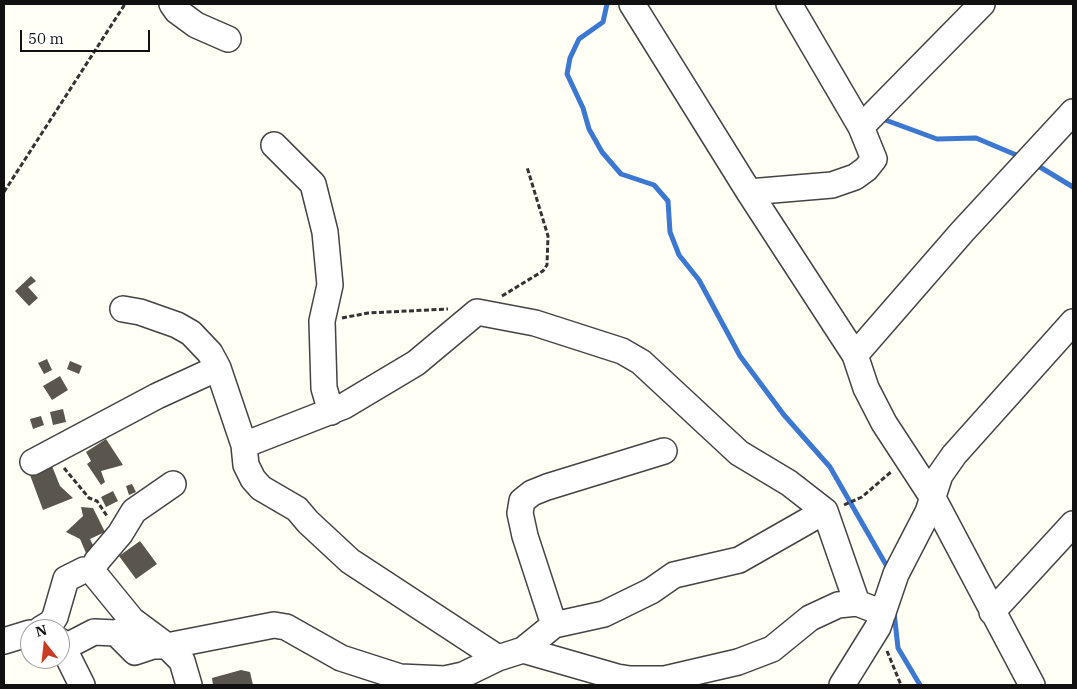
<!DOCTYPE html>
<html>
<head>
<meta charset="utf-8">
<style>
	body { margin:0 }
	#map { position:relative; width:1077px; height:689px; overflow:hidden; background:#fffff5; font-family:"IBM Plex Serif",serif }
	canvas { display:block }
	.frame { position:absolute; inset:0; border:5px solid #111; pointer-events:none }
	.north { position:absolute; left:20px; top:619px; width:50px; height:50px; box-sizing:border-box; background:#fff; border:1px solid #a0a0a0; border-radius:50%; rotate:344deg; font-size:14px; font-weight:700; line-height:20px; text-align:center; color:#111 }
	.north::after { content:''; display:block; margin:auto; width:18px; height:22px; background:#c73c22; clip-path:polygon(50% 0,100% 100%,50% 72%,0 100%) }
	.scale { position:absolute; left:20px; top:30px; width:130px; height:22px; box-sizing:border-box; border:2px solid #111; border-top:0; padding-left:6px; font-size:15px; line-height:18px; white-space:nowrap; color:#111; -webkit-text-stroke:4px #fff; paint-order:stroke }
</style>
</head>
<body>
<div id="map">
<canvas width="1077" height="689"></canvas>
<div class="frame"></div>
<div class="north">N</div>
<div class="scale">50 m</div>
</div>
<script>
const context = document.querySelector('canvas').getContext('2d');
context.lineJoin = 'round';
const toPath = rows => new Path2D(rows.map(r => 'M' + r).join(''));
function trace(path, color, width, dash) { context.strokeStyle = color; context.lineWidth = width; context.lineCap = dash ? 'butt' : 'round'; context.setLineDash(dash || []); context.stroke(path); }
function fill(path, color) { context.fillStyle = color; context.fill(path, 'evenodd'); }
trace(toPath([
	[607,4,603,22,579,39,570,58,567,74,583,108,589,129,602,152,621,174,654,185,668,201,670,232,679,255,699,280,740,356,784,415,830,467,889,570],
	[880,118,937,139,976,138,1021,157],
	[1035,164,1073,187],
	[894,612,898,648,920,685]
]), '#3c77d2', 5);
fill(toPath([
	[31,276,36,281,28,287,38,298,29,306,15,291],
	[47,359,52,370,44,374,38,363],
	[70,361,82,366,79,374,67,369],
	[60,376,68,390,52,400,43,386],
	[63,409,66,422,53,425,50,412],
	[41,416,44,425,33,429,30,419],
	[106,439,123,465,101,471,105,482,101,485,87,464,91,461,86,452],
	[52,466,60,486,73,498,43,510,30,475],
	[132,484,136,492,129,495,126,486],
	[113,491,118,501,106,507,101,497],
	[81,507,93,508,105,532,90,539,95,549,86,553,80,539,66,532,83,516],
	[140,541,157,564,136,579,119,556],
	[241,670,250,672,253,685,213,685,212,678]
]), '#5a554d');
const minor = toPath([
	[172,4,177,11,196,25,228,39],
	[632,4,749,192,855,355,866,388,884,423,933,498,1032,685],
	[861,127,982,4],
	[274,145,313,184,325,232,330,285,322,321,324,388,331,412],
	[749,192,832,185,855,177,866,169,874,159,861,127,789,4],
	[123,309,140,312,177,325,191,333,210,353,218,368,244,445,246,465,253,479,261,488,297,509,308,522,350,561,498,658,523,650,617,677,630,679,665,679,738,662,772,649,810,618,838,605,857,603,883,613],
	[855,355,962,232,1073,112],
	[244,445,344,406,416,363,477,312,535,323,622,351,641,362,739,453,789,483,825,511,857,603],
	[33,462,157,396,218,368],
	[92,571,97,561,120,534,134,511,173,484],
	[992,612,1073,524],
	[554,625,525,536,520,513,522,501,532,493,547,487,664,451],
	[41,629,51,623,55,617,66,579,84,570,92,571,132,620,167,646,274,625,286,627,341,658,400,677,445,679,463,675,498,658],
	[116,633,135,652,153,646,167,646,182,661,189,685],
	[4,641,30,633],
	[60,641,82,685],
	[63,648,94,632,116,633,132,627],
	[523,650,554,625,604,614,651,591,674,575,739,560,825,511],
	[842,685,878,627,896,574,928,512,940,475,954,455,1073,322]
]);
trace(minor, '#444', 28);
trace(toPath([
	[4,192,125,4],
	[502,296,543,271,547,265,548,236,527,167],
	[342,318,368,313,448,309],
	[64,468,89,498,97,501,107,516],
	[844,505,862,497,892,471],
	[887,651,901,685]
]), '#333', 3, [5, 2.5]);
trace(minor, '#fff', 25);
</script>
</body>
</html>
